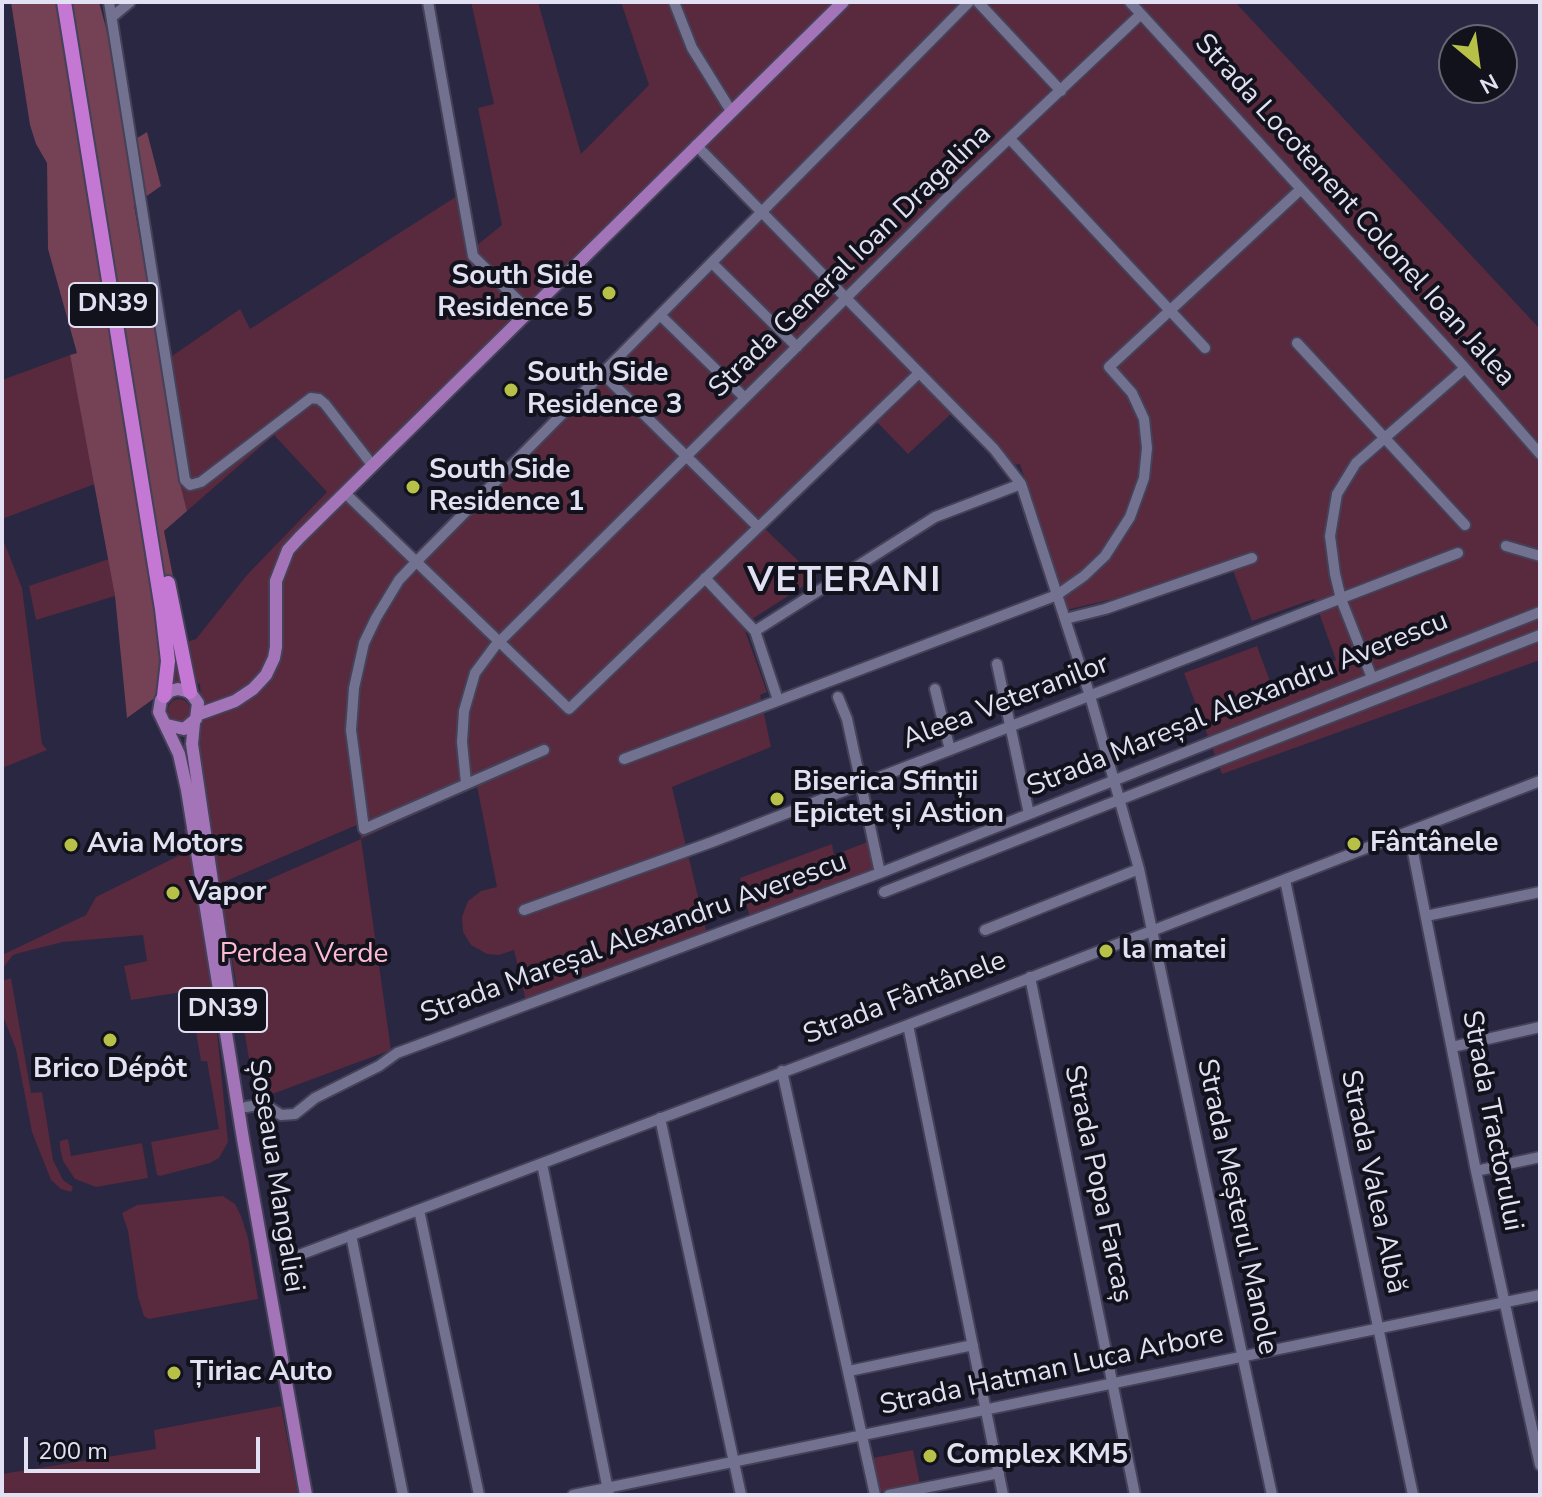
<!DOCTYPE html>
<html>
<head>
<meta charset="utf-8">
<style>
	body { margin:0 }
	#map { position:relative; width:1542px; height:1497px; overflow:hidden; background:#292741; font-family:"Nunito Sans",sans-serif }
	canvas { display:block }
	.frame { position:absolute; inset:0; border:4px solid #e1e1f3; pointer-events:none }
	.north { position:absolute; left:1438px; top:24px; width:80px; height:80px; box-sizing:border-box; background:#12121d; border:2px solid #656573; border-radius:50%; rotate:151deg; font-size:22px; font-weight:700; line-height:32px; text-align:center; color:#e1e1f3 }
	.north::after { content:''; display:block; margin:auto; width:28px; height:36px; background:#b7c148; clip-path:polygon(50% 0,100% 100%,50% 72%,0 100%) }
	.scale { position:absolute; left:24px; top:1437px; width:236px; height:36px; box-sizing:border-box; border:4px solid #e1e1f3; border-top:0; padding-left:10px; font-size:24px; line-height:28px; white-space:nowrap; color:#e1e1f3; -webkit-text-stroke:6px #12121d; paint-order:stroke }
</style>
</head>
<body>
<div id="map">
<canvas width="1542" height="1497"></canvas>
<div class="frame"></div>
<div class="north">N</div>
<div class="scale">200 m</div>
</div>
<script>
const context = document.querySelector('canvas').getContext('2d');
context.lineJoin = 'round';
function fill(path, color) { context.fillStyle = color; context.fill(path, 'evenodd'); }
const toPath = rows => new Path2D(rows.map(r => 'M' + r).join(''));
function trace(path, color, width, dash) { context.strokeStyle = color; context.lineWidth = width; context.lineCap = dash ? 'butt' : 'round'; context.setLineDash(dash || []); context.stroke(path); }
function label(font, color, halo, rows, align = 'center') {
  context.font = font + ' "Nunito Sans",sans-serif'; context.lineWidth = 8; context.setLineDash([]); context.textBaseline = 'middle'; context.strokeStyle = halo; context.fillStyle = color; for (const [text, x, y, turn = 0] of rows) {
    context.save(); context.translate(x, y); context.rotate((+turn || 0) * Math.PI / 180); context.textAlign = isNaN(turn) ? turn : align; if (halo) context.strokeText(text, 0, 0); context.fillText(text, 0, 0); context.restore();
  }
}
fill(toPath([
	[471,2,538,2,581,154,649,85,621,2,1235,2,1540,329,1540,660,1222,774,1184,673,1257,646,1271,684,1336,660,1314,599,1252,621,1229,560,1143,592,1066,610,1020,464,1003,466,952,413,908,454,874,419,762,526,816,578,743,625,767,692,760,695,771,747,672,787,707,934,526,1001,514,950,499,955,487,954,471,945,463,932,462,917,468,901,481,891,497,887,477,786,361,839,391,1050,256,1100,222,900,361,839,359,824,219,884,198,739,202,720,200,684,180,682,163,692,160,651,196,639,247,575,327,492,274,435,187,511,178,477,162,363,240,309,250,329,457,196,466,254,502,225,478,108,494,104],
	[696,154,755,212,414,554,348,497],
	[70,355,95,484,2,519,2,380],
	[2,537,22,588,42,744,47,750,2,768],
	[109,559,115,596,36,620,29,586],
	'168 710a11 11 0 1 1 22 0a11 11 0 1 1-22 0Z',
	[187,828,213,991,228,1142,219,1158,210,1163,160,1176,157,1175,151,1142,219,1129,207,1061,201,1061,189,991,131,1000,124,966,147,961,143,935,63,942,23,952,13,955,2,969,2,955,86,915,96,897,188,851,184,829],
	[870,841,875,871,750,918,740,878,832,844,834,855],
	[11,978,31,1093,42,1092,53,1160,63,1180,73,1187,71,1192,61,1189,51,1180,32,1132,16,1049,2,1014,2,981],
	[68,1139,71,1156,142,1143,148,1178,96,1187,75,1179,63,1161,60,1148,60,1141],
	[223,1196,235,1204,241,1216,248,1238,258,1299,149,1319,144,1316,138,1297,128,1231,122,1213,137,1205],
	[281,1406,298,1495,2,1495,2,1474,156,1449,154,1430],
	[913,1450,920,1484,880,1492,873,1458]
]), '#59293d');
fill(toPath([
	[11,2,99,2,111,46,126,145,147,132,161,186,134,205,167,394,178,476,187,511,164,531,186,642,160,651,163,692,127,718,115,596,70,355,77,353,48,249,47,163,36,144,30,125]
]), '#744155');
const minor = toPath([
	[109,2,185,480,190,485,201,482,311,398,319,399,325,404,373,466],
	[428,2,473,256,529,311],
	[674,2,692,48,731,111],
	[978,2,1061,91],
	[1130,2,1465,368,1540,454],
	[112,17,130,2],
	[1010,139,1205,348],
	[696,145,994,449,1021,484,1090,696,1139,869,1272,1495],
	[712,263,797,347],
	[660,315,745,398],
	[1297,343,1465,525],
	[602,373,758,527],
	[345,493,569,709,919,373],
	[1506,546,1540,556],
	[705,578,755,631,778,700],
	[1065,619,1105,609,1252,558],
	[755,631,935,517,1021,484],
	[997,664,1029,814],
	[1372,678,1341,599,1335,574,1330,536,1337,494,1356,463,1465,368],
	[935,689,950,750],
	[838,697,847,719,880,873],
	[544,750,364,829,351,730,354,688,364,643,376,618,399,580,416,562,969,2],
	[624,759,1057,595,1084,576,1105,556,1130,517,1144,478,1147,448,1144,419,1132,393,1109,367,1301,189],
	[466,783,462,742,464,711,475,673,495,646,961,184,1141,14],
	[1409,832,1476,1171,1540,1465],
	[1285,880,1413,1495],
	[884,892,1540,635],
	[524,910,712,842,1458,553],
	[1426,916,1540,892],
	[985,930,1139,869],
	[1030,977,1135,1495],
	[908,1025,1003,1495],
	[1452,1047,1540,1027],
	[782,1071,875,1495],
	[246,1107,264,1104,281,1115,295,1114,315,1098,379,1066,397,1053,880,873,1540,612],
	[660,1118,741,1495],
	[542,1164,609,1495],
	[1476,1171,1540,1157],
	[419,1210,479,1495],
	[351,1235,403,1495],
	[286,1260,908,1025,1540,781],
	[849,1371,973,1345],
	[573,1495,1540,1295],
	[889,1495,999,1473]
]);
const major = toPath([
	[199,714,235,701,253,689,266,675,274,658,276,647,276,581,288,550,300,537,843,2],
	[194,723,192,744,229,997],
	[167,725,184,729,196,719,198,703,190,692,178,689,170,691,161,700,159,712,179,754,187,790,243,1139,306,1495]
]);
const highway = toPath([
	[64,2,162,609,168,661,164,696],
	[168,583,190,692]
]);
trace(minor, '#444158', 14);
trace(major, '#444158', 16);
trace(highway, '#444158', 18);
trace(minor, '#727190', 10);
trace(major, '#a375b8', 12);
trace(highway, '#c478d3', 14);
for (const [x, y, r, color] of [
	[609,293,8,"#b7c148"],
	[511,390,8,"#b7c148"],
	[413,487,8,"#b7c148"],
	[777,799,8,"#b7c148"],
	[1354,844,8,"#b7c148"],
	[71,845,8,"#b7c148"],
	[173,893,8,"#b7c148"],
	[1106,951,8,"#b7c148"],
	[110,1040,8,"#b7c148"],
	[174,1373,8,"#b7c148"],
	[930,1456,8,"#b7c148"]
]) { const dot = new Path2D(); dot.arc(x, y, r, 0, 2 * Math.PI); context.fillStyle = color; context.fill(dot); trace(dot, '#12121d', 3); }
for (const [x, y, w] of [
	[113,305,88],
	[223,1010,88]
]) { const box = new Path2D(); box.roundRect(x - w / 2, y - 22, w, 44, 6); context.fillStyle = '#12121d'; context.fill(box); trace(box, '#e1e1f3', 2); }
label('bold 26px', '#e1e1f3', null, [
	["DN39",113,305],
	["DN39",223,1010]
]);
label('28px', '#e1e1f3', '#12121d', [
	["Strada Locotenent Colonel Ioan Jalea",1354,211,48],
	["Strada General Ioan Dragalina",851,262,-44],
	["Aleea Veteranilor",1006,703,-21],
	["Strada Mareșal Alexandru Averescu",1238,705,-22],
	["Strada Mareșal Alexandru Averescu",634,939,-20],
	["Strada Fântânele",905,999,-21],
	["Strada Tractorului",1491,1121,79],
	["Șoseaua Mangaliei",275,1176,81],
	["Strada Valea Albă",1372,1182,78],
	["Strada Popa Farcaș",1097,1184,78],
	["Strada Meșterul Manole",1236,1207,78],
	["Strada Hatman Luca Arbore",1052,1371,-12]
]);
label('bold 28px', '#e1e1f3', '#12121d', [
	["South Side",593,277,"right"],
	["Residence 5",593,309,"right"],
	["South Side",527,374],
	["Residence 3",527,406],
	["South Side",429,471],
	["Residence 1",429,503],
	["Biserica Sfinții",793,783],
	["Epictet și Astion",793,815],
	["Fântânele",1370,844],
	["Avia Motors",87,845],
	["Vapor",189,893],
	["la matei",1122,951],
	["Brico Dépôt",110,1070,"center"],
	["Țiriac Auto",190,1373],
	["Complex KM5",946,1456]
], 'left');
label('28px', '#febad3', '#12121d', [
	["Perdea Verde",304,955]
]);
context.letterSpacing = '2px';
label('bold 36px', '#e1e1f3', '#12121d', [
	["VETERANI",845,582]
]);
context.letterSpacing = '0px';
</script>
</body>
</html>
